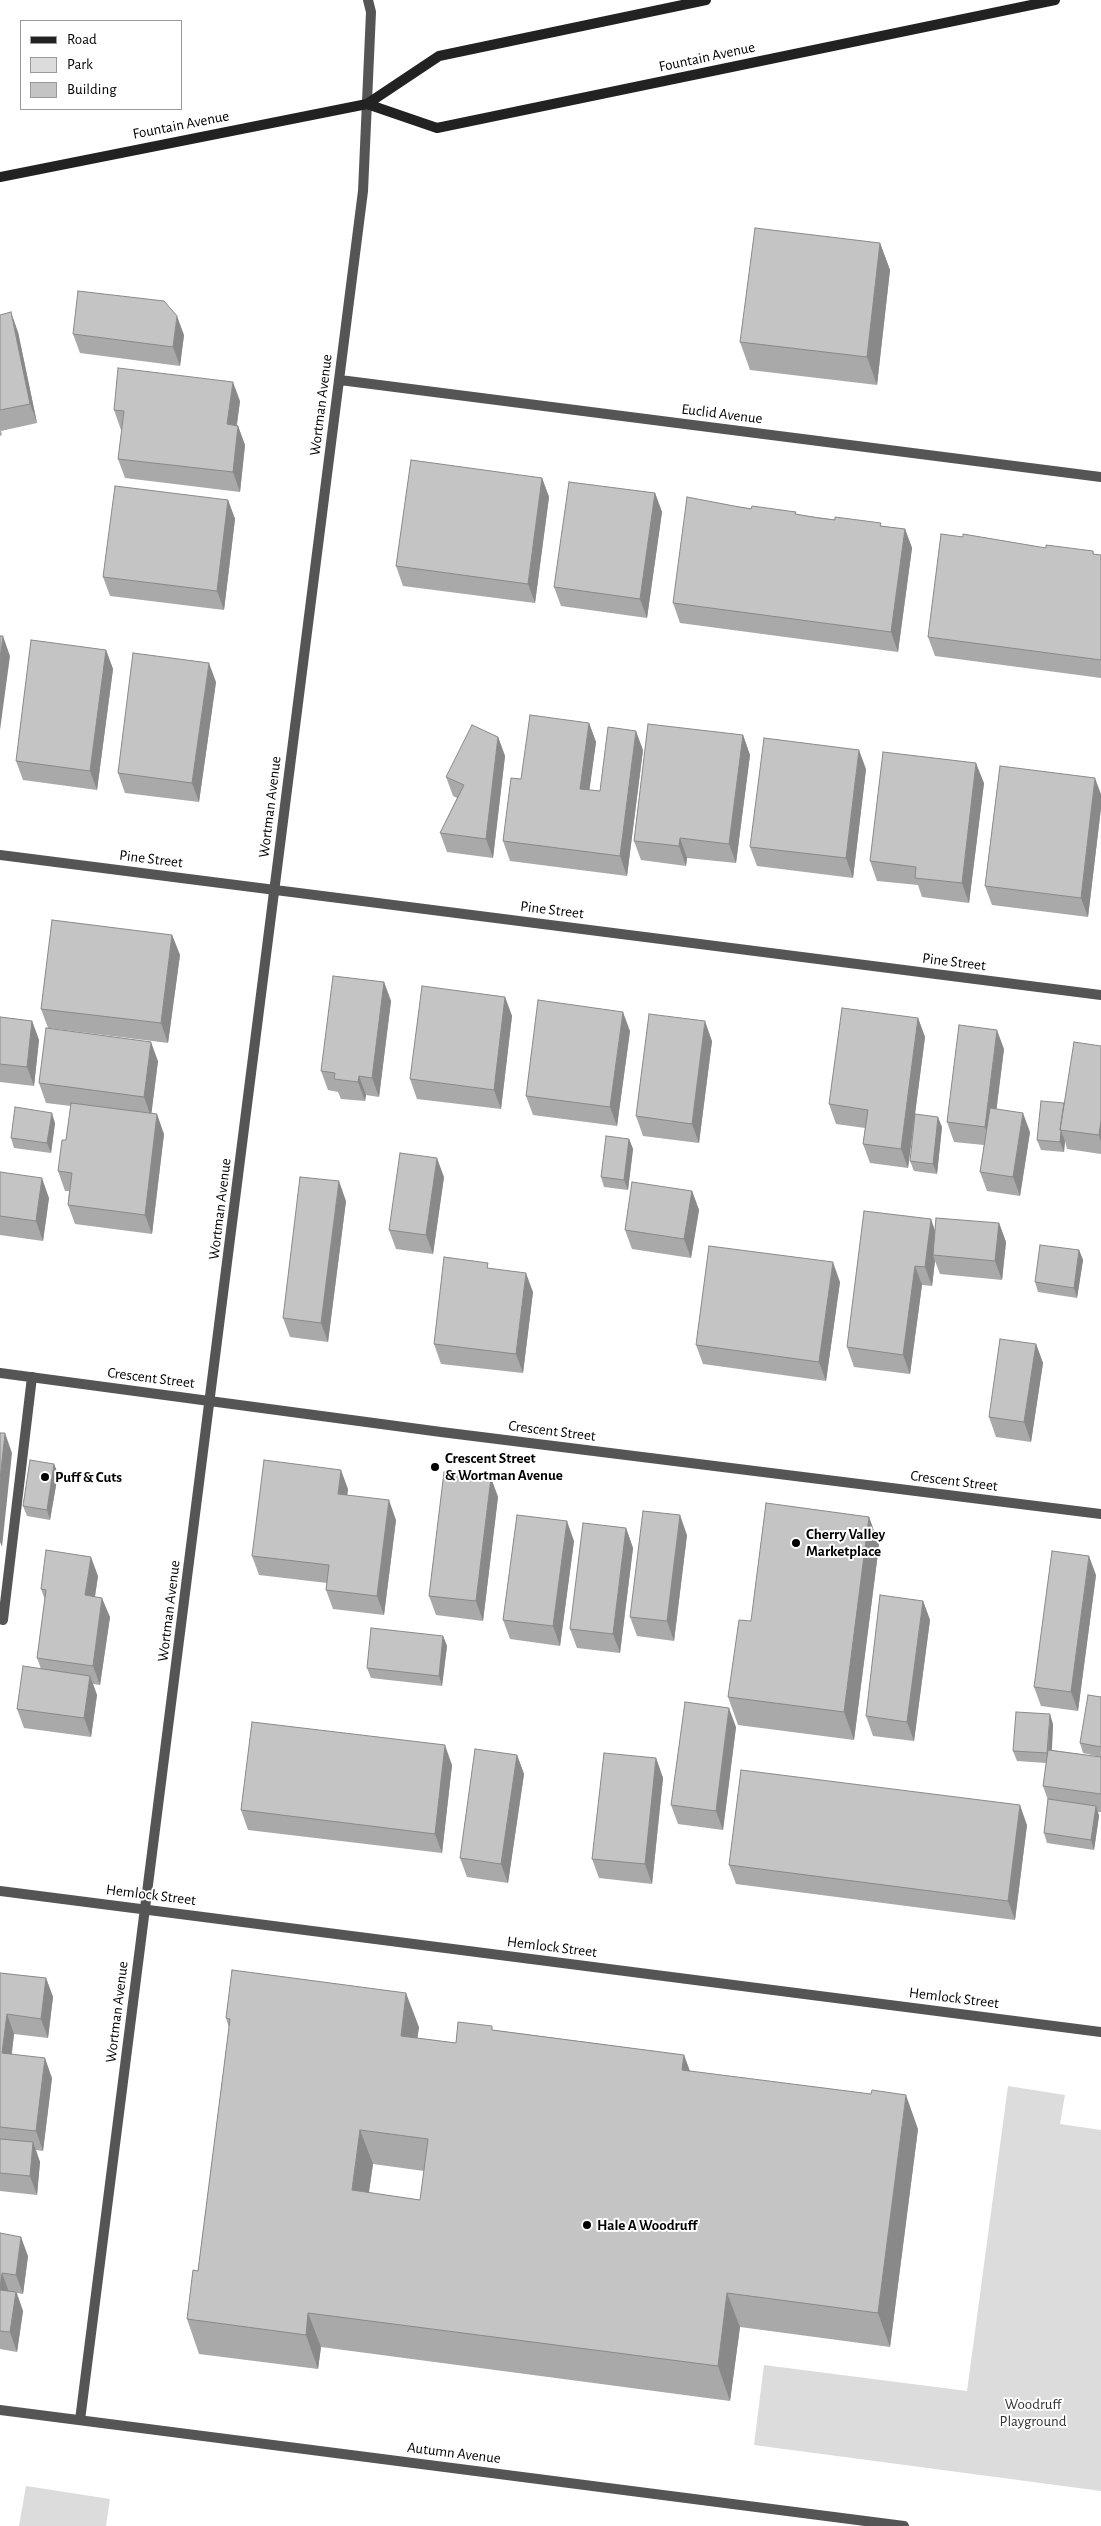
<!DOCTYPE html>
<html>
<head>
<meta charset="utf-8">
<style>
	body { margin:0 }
	#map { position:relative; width:1101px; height:2526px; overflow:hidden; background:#fff; font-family:"Alegreya Sans",sans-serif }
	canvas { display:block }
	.legend { position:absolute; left:20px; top:20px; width:162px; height:90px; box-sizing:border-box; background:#fff; border:1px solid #999; margin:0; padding:6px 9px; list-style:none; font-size:15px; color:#000 }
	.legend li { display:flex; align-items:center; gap:10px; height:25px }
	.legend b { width:25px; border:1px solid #999 }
</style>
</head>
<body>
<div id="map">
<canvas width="1101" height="2526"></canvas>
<ul class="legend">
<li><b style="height:6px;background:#222"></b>Road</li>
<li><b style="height:14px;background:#dcdcdc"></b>Park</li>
<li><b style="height:14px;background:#c4c4c4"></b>Building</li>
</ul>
</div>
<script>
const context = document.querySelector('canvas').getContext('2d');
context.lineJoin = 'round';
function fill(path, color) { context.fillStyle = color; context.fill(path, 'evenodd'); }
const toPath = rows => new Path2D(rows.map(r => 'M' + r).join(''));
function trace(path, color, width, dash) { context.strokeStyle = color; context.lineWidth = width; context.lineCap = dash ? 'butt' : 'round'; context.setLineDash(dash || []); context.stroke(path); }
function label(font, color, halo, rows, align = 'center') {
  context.font = font + ' "Alegreya Sans",sans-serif'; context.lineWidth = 4; context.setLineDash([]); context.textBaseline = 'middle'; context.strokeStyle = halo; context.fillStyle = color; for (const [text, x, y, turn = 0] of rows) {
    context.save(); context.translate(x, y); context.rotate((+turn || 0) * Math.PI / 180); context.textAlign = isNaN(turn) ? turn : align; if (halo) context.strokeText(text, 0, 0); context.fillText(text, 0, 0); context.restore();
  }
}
fill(toPath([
	[1008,2086,1065,2095,1060,2124,1101,2130,1101,2491,754,2445,764,2365,967,2391],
	[26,2486,110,2499,106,2526,19,2526]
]), '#dcdcdc');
trace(toPath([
	[0,1619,3,1620,32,1377]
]), '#555', 10);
trace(toPath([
	[340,380,1101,477],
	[0,855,1101,995],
	[0,1373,441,1432,1101,1514],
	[0,1891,1101,2032],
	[0,2410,904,2526],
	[80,2420,363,191,371,12,368,0]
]), '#555', 10);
trace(toPath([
	[367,104,437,128,1055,0],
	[0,177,367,104,439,56,706,0]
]), '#222', 10);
fill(toPath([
	[880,243,890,270,877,385,750,370,740,342],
	[0,315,18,332,37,423,1,431,2,435,0,436],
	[73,334,184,335,180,366,80,353],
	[240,401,237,425,238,426,245,445,240,492,125,478,118,459,122,430,121,430,114,410],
	[542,478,549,497,535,603,403,586,396,566],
	[655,493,662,512,647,618,561,606,554,587],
	[228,500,235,519,224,610,110,596,103,577],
	[734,506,905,529,912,548,898,652,680,623,673,603],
	[1046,548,1093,551,1094,555,1101,555,1101,678,935,656,928,637],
	[106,650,113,669,97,790,23,780,16,761],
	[216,682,199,802,125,793,118,773],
	[589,723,596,742,589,790,600,791,643,750,627,876,510,861,503,841,521,779],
	[743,735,750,755,736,863,687,858,686,866,641,860,634,841],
	[498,737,505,756,493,858,447,852,440,833,457,798,453,796,446,777],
	[866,769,853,878,757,866,750,847],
	[984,783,969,903,922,897,918,885,877,881,870,861],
	[1101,794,1101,808,1088,917,992,905,985,886],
	[172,935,180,955,168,1043,48,1028,41,1009],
	[384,982,391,1001,379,1097,366,1095,365,1101,341,1099,338,1092,328,1090,321,1071],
	[505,997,512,1016,501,1109,417,1099,410,1079],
	[0,1017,32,1021,39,1040,34,1086,0,1082],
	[918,1018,925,1037,908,1168,870,1163,863,1144,865,1128,836,1124,829,1104],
	[630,1031,617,1126,533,1115,526,1096],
	[712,1041,699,1143,643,1136,636,1116],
	[1101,1046,1101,1154,1067,1149,1065,1141,1064,1152,1041,1150,1037,1140,1064,1103],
	[1004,1049,996,1109,1030,1132,1020,1196,987,1191,980,1172,984,1145,954,1142,947,1122],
	[158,1061,151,1114,164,1134,152,1234,75,1224,68,1205,69,1191,65,1191,58,1171,66,1140,71,1106,46,1103,39,1083],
	[55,1123,51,1153,14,1148,11,1138],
	[942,1127,937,1174,914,1171,910,1161],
	[629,1139,633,1149,628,1190,604,1187,601,1177],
	[0,1172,49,1198,43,1241,0,1235],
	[444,1177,433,1254,396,1249,389,1230],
	[692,1191,699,1210,691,1258,632,1249,625,1230],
	[346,1201,328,1342,290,1337,283,1318],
	[999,1223,1006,1242,1002,1280,940,1274,935,1261,932,1286,922,1285,910,1374,854,1367,847,1347,935,1230],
	[1079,1250,1083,1260,1077,1298,1038,1292,1035,1282],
	[490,1268,533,1292,523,1373,441,1364,434,1344],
	[840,1282,826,1381,703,1364,696,1345],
	[1036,1344,1043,1363,1031,1442,996,1437,989,1417],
	[54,1464,58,1474,50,1520,27,1516,23,1506],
	[491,1478,498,1497,483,1621,436,1615,429,1596],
	[348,1489,347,1495,396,1520,384,1615,333,1609,326,1590,327,1583,259,1575,252,1556],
	[869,1517,879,1545,854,1740,738,1725,728,1697,751,1621],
	[626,1528,633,1548,620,1653,577,1648,570,1629],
	[687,1535,674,1641,637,1636,630,1617],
	[574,1541,560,1646,510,1639,503,1620],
	[1096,1575,1078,1711,1041,1706,1034,1687],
	[98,1576,95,1597,110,1617,100,1685,93,1684,97,1695,91,1737,24,1728,17,1709,41,1669,37,1658,45,1600,41,1589],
	[923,1601,930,1620,914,1741,873,1736,866,1716],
	[443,1636,447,1646,442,1686,371,1678,367,1668],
	[1101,1697,1101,1812,1098,1812,1099,1816,1094,1850,1047,1843,1044,1833,1048,1800,1043,1786,1046,1763,1017,1761,1013,1751,1053,1724,1052,1750,1101,1757,1083,1753,1080,1743],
	[736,1727,723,1830,678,1824,671,1805],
	[517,1755,524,1774,508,1883,467,1877,460,1858],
	[656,1758,663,1778,652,1884,599,1878,592,1859],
	[452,1765,442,1853,248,1830,241,1810],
	[1027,1825,1015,1920,736,1884,729,1865],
	[0,1973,46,1978,53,1997,48,2038,14,2034,12,2054,52,2078,43,2151,36,2150,40,2162,37,2195,0,2191],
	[226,2018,419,2027,417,2038,456,2043,494,2030,684,2055,690,2071,918,2129,890,2347,740,2327,730,2401,321,2347,318,2369,199,2354,187,2319,198,2271,229,2028],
	[373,2164,424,2171,420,2200,369,2193],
	[0,2233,28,2256,23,2294,17,2293,23,2311,17,2352,0,2349]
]), '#a9a9a9');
fill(toPath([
	[880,243,890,270,877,385,867,357],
	[11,312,18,332,37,423,30,404],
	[177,316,184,335,180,366,173,347],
	[233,382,240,401,234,444,227,424],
	[238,426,245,445,240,492,233,472],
	[542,478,549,497,535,603,528,584],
	[655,493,662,512,647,618,640,599],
	[228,500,235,519,224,610,217,591],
	[905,529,912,548,898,652,891,632],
	[3,636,10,656,0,730,0,659],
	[106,650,113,669,97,790,90,771],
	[209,663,216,682,199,802,192,783],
	[589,723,596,742,587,808,580,789],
	[636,731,643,750,627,876,620,856],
	[743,735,750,755,736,863,729,844],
	[498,737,505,756,493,858,486,839],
	[859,750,866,769,853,878,846,858],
	[976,763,984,783,969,903,962,883],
	[1095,778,1101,794,1101,808,1088,917,1081,898],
	[680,838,687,858,686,866,679,846],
	[172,935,180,955,168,1043,161,1023],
	[384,982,391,1001,379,1097,372,1078],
	[505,997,512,1016,501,1109,494,1090],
	[623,1012,630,1031,617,1126,610,1107],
	[918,1018,925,1037,908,1168,901,1149],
	[32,1021,39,1040,34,1086,27,1067],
	[705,1021,712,1041,699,1143,692,1124],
	[997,1030,1004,1049,992,1146,985,1127],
	[151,1042,158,1061,151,1117,144,1097],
	[359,1076,366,1095,365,1101,358,1082],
	[52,1113,55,1123,51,1153,47,1143],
	[1023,1113,1030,1132,1020,1196,1013,1177],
	[157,1114,164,1134,152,1234,145,1215],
	[938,1117,942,1127,937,1174,933,1164],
	[1101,1120,1101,1142,1099,1135],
	[1061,1131,1065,1141,1064,1152,1060,1142],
	[629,1139,633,1149,628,1190,624,1180],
	[437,1158,444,1177,433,1254,426,1235],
	[42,1178,49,1198,43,1241,36,1221],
	[339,1181,346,1201,328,1342,321,1323],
	[692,1191,699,1210,691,1258,684,1239],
	[931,1219,938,1239,933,1255,935,1261,932,1286,925,1267],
	[999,1223,1006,1242,1002,1280,995,1261],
	[1079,1250,1083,1260,1077,1298,1074,1288],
	[833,1262,840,1282,826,1381,819,1362],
	[915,1266,922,1285,910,1374,903,1355],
	[526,1273,533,1292,523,1373,516,1354],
	[1036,1344,1043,1363,1031,1442,1024,1422],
	[5,1433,12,1453,2,1547,0,1542,0,1480],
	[54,1464,58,1474,50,1520,47,1510],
	[341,1470,348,1489,345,1513,338,1494],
	[491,1478,498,1497,483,1621,476,1601],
	[389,1500,396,1520,384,1615,377,1596],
	[680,1515,687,1535,674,1641,667,1621],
	[869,1517,879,1545,854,1740,844,1712],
	[567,1521,574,1541,560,1646,553,1626],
	[626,1528,633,1548,620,1653,613,1634],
	[1089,1556,1096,1575,1078,1711,1071,1692],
	[91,1557,98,1576,92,1615,85,1595],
	[102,1598,110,1617,100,1685,93,1666],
	[923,1601,930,1620,914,1741,907,1722],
	[443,1636,447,1646,442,1686,439,1676],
	[90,1676,97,1695,91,1737,84,1718],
	[729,1708,736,1727,723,1830,716,1811],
	[1050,1714,1053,1724,1051,1763,1048,1753],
	[445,1745,452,1765,442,1853,435,1834],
	[517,1755,524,1774,508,1883,501,1864],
	[656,1758,663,1778,652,1884,645,1864],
	[1020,1805,1027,1825,1015,1920,1008,1901],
	[1096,1806,1099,1816,1094,1850,1091,1840],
	[46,1978,53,1997,48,2038,41,2019],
	[406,1993,419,2027,413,2070,401,2036],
	[7,2014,14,2034,9,2072,2,2053],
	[684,2055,696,2089,682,2070],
	[45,2058,52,2078,43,2151,36,2131],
	[906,2095,918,2129,890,2347,878,2313],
	[360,2130,373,2164,364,2224,352,2190],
	[33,2142,40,2162,37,2195,30,2176],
	[21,2237,28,2256,23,2294,16,2275],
	[2,2273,9,2292,0,2290],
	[16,2292,23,2311,17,2352,10,2332],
	[727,2293,740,2327,730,2401,718,2366],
	[308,2313,321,2347,318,2369,306,2335]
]), '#898989');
const building = toPath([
	[755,228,880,243,867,357,740,342,755,228],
	[78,291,164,301,177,316,173,347,73,334,78,291],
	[11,312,30,404,0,410,0,315,11,312],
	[118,368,233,382,227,424,238,426,233,472,118,459,124,411,114,410,118,368],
	[411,460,542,478,528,584,396,566,411,460],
	[569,482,655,493,640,599,554,587,569,482],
	[115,486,228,500,217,591,103,577,115,486],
	[687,497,734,506,751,509,752,506,796,512,795,514,819,518,835,520,835,517,881,523,880,526,905,529,891,632,673,603,687,497],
	[941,534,963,537,963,534,1046,548,1046,545,1093,551,1093,554,1101,555,1101,660,928,637,941,534],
	[0,636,3,636,0,659,0,636],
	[31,640,106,650,90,771,16,761,31,640],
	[133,653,209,663,192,783,118,773,133,653],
	[530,715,589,723,580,789,600,791,608,727,636,731,620,856,503,841,511,778,521,779,530,715],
	[648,724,743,735,729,844,680,838,679,846,634,841,648,724],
	[472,725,498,737,486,839,440,833,464,785,446,777,472,725],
	[764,738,859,750,846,858,750,847,764,738],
	[883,752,976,763,962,883,915,878,916,867,870,861,883,752],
	[1000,766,1095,778,1081,898,985,886,1000,766],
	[52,920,172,935,161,1023,41,1009,52,920],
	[333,976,384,982,372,1078,359,1076,358,1082,334,1079,335,1073,321,1071,333,976],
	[422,986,505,997,494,1090,410,1079,422,986],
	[538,1000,623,1012,610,1107,526,1096,538,1000],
	[842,1008,918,1018,901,1149,863,1144,868,1110,829,1104,842,1008],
	[649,1014,705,1021,692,1124,636,1116,649,1014],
	[0,1017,32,1021,27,1067,0,1064,0,1017],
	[959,1025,997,1030,985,1127,947,1122,959,1025],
	[46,1028,151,1042,144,1097,39,1083,46,1028],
	[1074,1042,1101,1046,1101,1120,1099,1135,1060,1130,1074,1042],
	[1041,1101,1064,1103,1060,1130,1061,1131,1060,1142,1037,1140,1041,1101],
	[71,1103,157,1114,145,1215,68,1205,72,1173,58,1171,62,1140,66,1140,71,1103],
	[15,1107,52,1113,47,1143,11,1138,15,1107],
	[990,1108,1023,1113,1013,1177,980,1172,990,1108],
	[915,1114,938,1117,933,1164,910,1161,915,1114],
	[606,1136,629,1139,624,1180,601,1177,606,1136],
	[400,1153,437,1158,426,1235,389,1230,400,1153],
	[0,1172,42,1178,36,1221,0,1216,0,1172],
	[300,1177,339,1181,321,1323,283,1318,300,1177],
	[632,1182,692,1191,684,1239,625,1230,632,1182],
	[864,1211,931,1219,925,1267,915,1266,903,1355,847,1347,864,1211],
	[936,1218,999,1223,995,1261,933,1255,936,1218],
	[1040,1245,1079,1250,1074,1288,1035,1282,1040,1245],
	[709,1246,833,1262,819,1362,696,1345,709,1246],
	[444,1257,488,1263,487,1268,526,1273,516,1354,434,1344,444,1257],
	[1000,1339,1036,1344,1024,1422,989,1417,1000,1339],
	[0,1433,5,1433,0,1480,0,1433],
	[30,1460,54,1464,47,1510,23,1506,30,1460],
	[264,1460,341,1470,338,1494,389,1500,377,1596,326,1590,329,1565,252,1556,264,1460],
	[444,1472,491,1478,476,1601,429,1596,444,1472],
	[766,1503,869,1517,844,1712,728,1697,739,1620,751,1621,766,1503],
	[643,1511,680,1515,667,1621,630,1617,643,1511],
	[517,1515,567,1521,553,1626,503,1620,517,1515],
	[583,1523,626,1528,613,1634,570,1629,583,1523],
	[46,1550,91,1557,85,1595,102,1598,93,1666,37,1658,46,1590,41,1589,46,1550],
	[1052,1551,1089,1556,1071,1692,1034,1687,1052,1551],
	[880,1595,923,1601,907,1722,866,1716,880,1595],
	[371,1628,443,1636,439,1676,367,1668,371,1628],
	[23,1666,90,1676,84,1718,17,1709,23,1666],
	[1088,1695,1101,1697,1101,1747,1080,1743,1088,1695],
	[685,1702,729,1708,716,1811,671,1805,685,1702],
	[1016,1712,1050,1714,1047,1753,1013,1751,1016,1712],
	[252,1722,445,1745,435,1834,241,1810,252,1722],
	[475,1749,517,1755,501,1864,460,1858,475,1749],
	[1048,1750,1101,1757,1101,1794,1043,1786,1048,1750],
	[604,1753,656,1758,645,1864,592,1859,604,1753],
	[741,1770,1020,1805,1008,1901,729,1865,741,1770],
	[1048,1799,1096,1806,1091,1840,1044,1833,1048,1799],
	[232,1970,406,1993,401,2036,456,2043,458,2022,492,2026,492,2030,684,2055,682,2070,871,2094,872,2090,906,2095,878,2313,727,2293,718,2366,308,2313,306,2335,187,2319,193,2270,198,2271,230,2019,226,2018,232,1970],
	[360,2130,428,2139,420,2200,352,2190,360,2130],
	[0,1973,46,1978,41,2019,7,2014,2,2053,45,2058,36,2131,0,2127,0,1973],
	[0,2139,33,2142,30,2176,0,2173,0,2139],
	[0,2233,21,2237,16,2275,2,2273,0,2288,0,2233],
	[0,2290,16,2292,10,2332,0,2331,0,2290]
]);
fill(building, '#c4c4c4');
trace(building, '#898989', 1);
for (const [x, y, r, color] of [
	[435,1467,5,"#000"],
	[45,1477,5,"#000"],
	[796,1543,5,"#000"],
	[587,2225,5,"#000"]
]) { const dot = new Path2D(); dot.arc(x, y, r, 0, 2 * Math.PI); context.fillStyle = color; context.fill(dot); trace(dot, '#fff', 2); }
label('15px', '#000', '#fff', [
	["Fountain Avenue",707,57,-12],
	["Fountain Avenue",181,125,-11],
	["Wortman Avenue",321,405,-83],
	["Euclid Avenue",722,414,7],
	["Wortman Avenue",270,807,-83],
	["Pine Street",151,859,7],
	["Pine Street",552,910,7],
	["Pine Street",954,962,7],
	["Wortman Avenue",220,1209,-83],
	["Crescent Street",151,1378,7],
	["Crescent Street",552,1431,7],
	["Crescent Street",954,1481,7],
	["Wortman Avenue",169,1611,-83],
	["Hemlock Street",151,1895,7],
	["Hemlock Street",552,1947,7],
	["Hemlock Street",954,1998,7],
	["Wortman Avenue",117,2012,-83],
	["Autumn Avenue",454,2453,7]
]);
label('bold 15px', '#000', '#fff', [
	["Crescent Street",445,1458],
	["& Wortman Avenue",445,1475],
	["Puff & Cuts",55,1477],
	["Cherry Valley",806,1534],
	["Marketplace",806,1551],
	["Hale A Woodruff",597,2225]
], 'left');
label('15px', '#333', '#fff', [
	["Woodruff",1033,2404],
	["Playground",1033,2421]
]);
</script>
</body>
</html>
